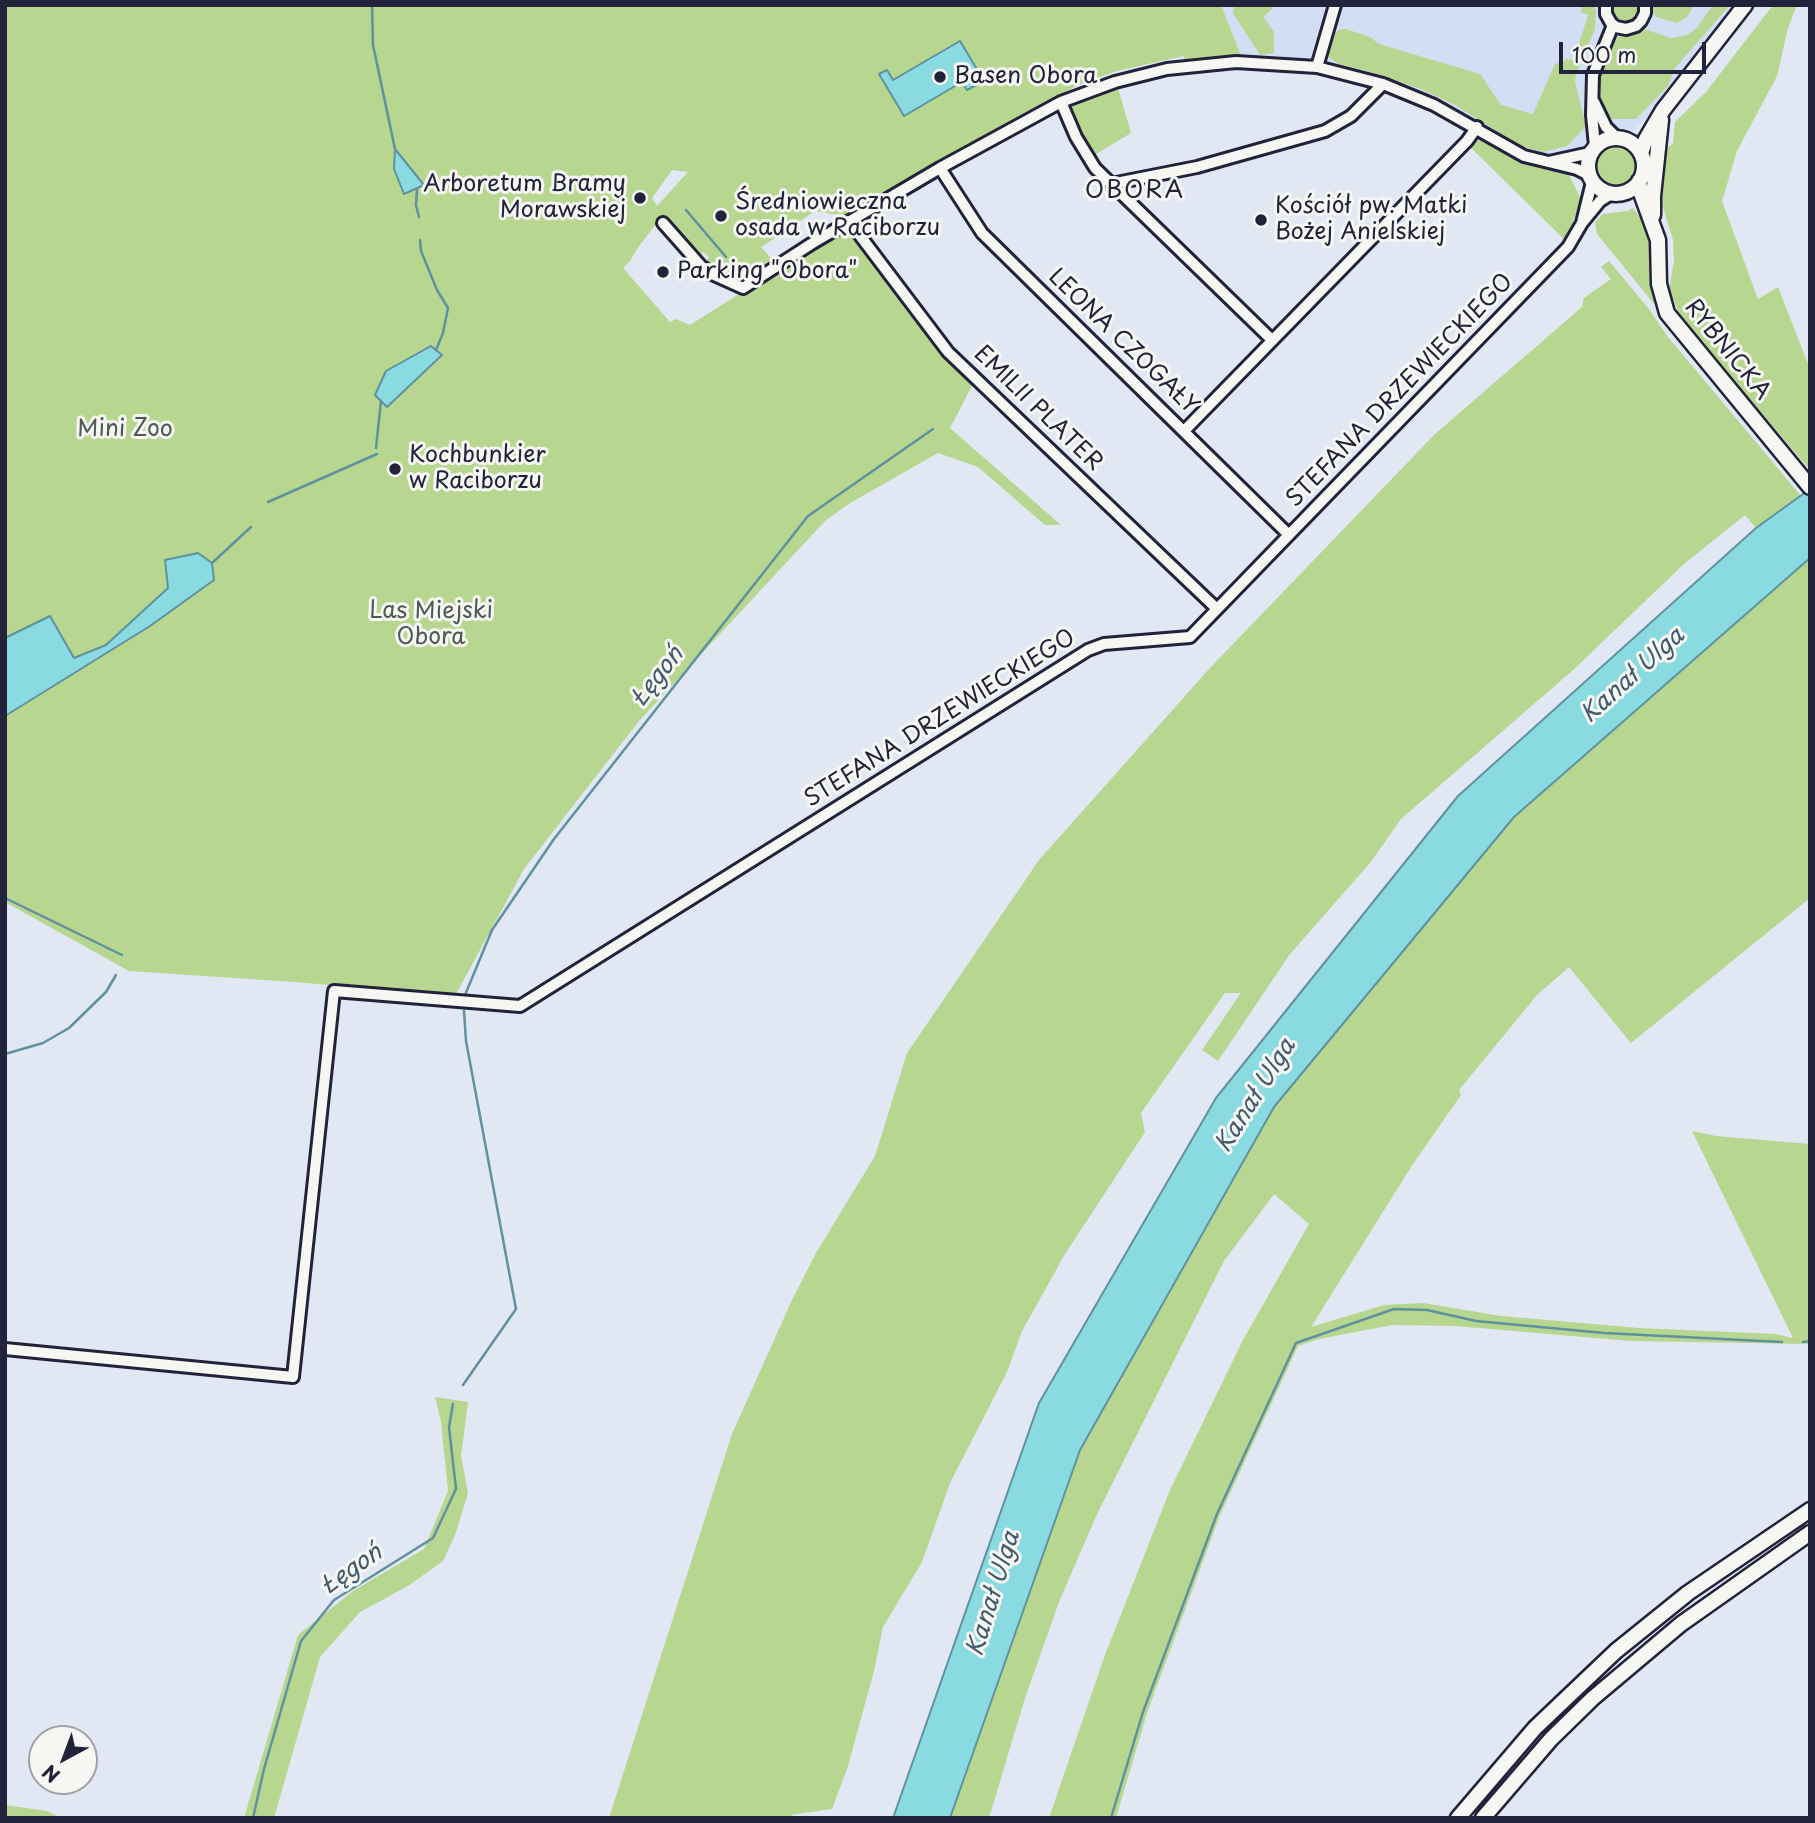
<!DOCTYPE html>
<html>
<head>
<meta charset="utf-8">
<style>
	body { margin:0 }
	#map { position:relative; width:1815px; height:1823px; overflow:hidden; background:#e1e7f3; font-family:"Playpen Sans",sans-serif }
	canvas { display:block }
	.frame { position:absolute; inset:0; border:7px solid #22223b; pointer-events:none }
	.north { position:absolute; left:28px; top:1725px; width:70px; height:70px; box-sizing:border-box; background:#f6f6f2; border:2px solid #a1a1a9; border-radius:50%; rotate:221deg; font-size:19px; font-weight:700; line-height:28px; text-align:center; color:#22223b }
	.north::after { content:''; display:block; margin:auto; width:24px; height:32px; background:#22223b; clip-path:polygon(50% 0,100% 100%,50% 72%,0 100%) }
	.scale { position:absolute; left:1559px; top:42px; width:147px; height:32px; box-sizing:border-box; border:4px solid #22223b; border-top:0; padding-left:9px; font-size:21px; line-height:24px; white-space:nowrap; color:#22223b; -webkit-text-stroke:5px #f6f6f2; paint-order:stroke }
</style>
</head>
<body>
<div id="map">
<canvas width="1815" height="1823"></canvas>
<div class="frame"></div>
<div class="north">N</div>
<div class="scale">100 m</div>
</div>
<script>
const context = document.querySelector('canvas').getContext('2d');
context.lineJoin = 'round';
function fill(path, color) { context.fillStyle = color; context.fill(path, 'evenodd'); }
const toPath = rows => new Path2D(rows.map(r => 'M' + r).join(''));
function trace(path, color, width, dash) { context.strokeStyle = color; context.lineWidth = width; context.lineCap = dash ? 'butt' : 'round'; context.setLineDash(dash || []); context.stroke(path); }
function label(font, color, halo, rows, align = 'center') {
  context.font = font + ' "Playpen Sans",sans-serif'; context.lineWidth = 6; context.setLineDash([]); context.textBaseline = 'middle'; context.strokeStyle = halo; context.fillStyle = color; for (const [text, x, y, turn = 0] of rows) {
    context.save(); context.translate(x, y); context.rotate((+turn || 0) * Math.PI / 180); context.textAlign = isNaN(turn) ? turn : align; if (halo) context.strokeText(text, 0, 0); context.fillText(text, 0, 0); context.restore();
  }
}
fill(toPath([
	[1221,5,1736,5,1661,103,1633,131,1626,133,1610,127,1592,135,1575,154,1546,155,1529,152,1512,144,1445,104,1367,74,1334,65,1303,60,1242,58]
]), '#d3ddf3');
fill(toPath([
	[5,5,1221,5,1242,58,1185,62,1184,56,1117,71,1078,85,844,216,815,211,761,247,772,259,751,272,739,276,720,270,707,261,709,257,703,252,701,254,665,215,658,221,637,249,630,261,623,268,670,322,676,319,690,325,848,225,974,382,950,428,1061,525,1045,525,978,467,938,453,850,503,825,521,639,721,524,869,455,996,295,982,129,971,5,902,5,716,150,626,214,580,212,564,169,588,106,645,74,658,50,616,5,638],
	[396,150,423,185,403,194,394,169],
	[672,170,688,172,657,206,652,198],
	[442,355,442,356,387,407,386,371],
	[1234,5,1276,5,1263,17,1274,32,1274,53,1260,55,1233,13],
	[1582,5,1594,5,1596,10,1595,29,1576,73,1575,82,1586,126,1567,146,1543,152,1521,146,1455,105,1421,89,1371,72,1339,64,1328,57,1326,49,1332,35,1339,30,1346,29,1370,37,1379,44,1480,74,1501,105,1533,114,1555,64,1565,61,1566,59,1574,60,1588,15,1581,12],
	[1613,5,1639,5,1638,14,1633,21,1622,22,1614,15],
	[1650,5,1694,5,1687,17,1677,23,1656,17],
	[1713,5,1730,5,1675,68,1668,86,1636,119,1606,119,1599,100,1598,82,1604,60,1618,37,1644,29,1671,38,1687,35,1696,29],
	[1773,5,1797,5,1788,28,1777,76,1737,151,1722,201,1758,299,1778,287,1810,369,1810,470,1681,318,1669,289,1674,261,1673,240,1661,201,1666,148,1673,144,1675,122,1706,92],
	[1118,88,1131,133,1091,157,1070,114,1071,107,1085,99],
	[1483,140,1519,162,1569,175,1581,199,1566,241,1470,147,1477,141],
	'1596 166a20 20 0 1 1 40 0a20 20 0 1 1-40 0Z',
	[1633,208,1644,223,1649,236,1650,281,1655,305,1597,234,1595,222,1603,214,1628,211],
	[1609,261,1649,309,1668,337,1801,496,1756,528,1745,515,1684,564,1572,671,1401,819,1370,863,1290,954,1218,1061,1202,1050,1241,993,1225,993,1141,1113,1145,1132,1065,1254,1022,1331,1007,1372,950,1483,922,1562,883,1627,874,1671,848,1766,832,1809,791,1815,792,1818,609,1818,732,1434,792,1300,816,1253,875,1156,907,1053,1039,860,1209,669,1435,434,1582,307,1584,298,1611,279,1601,267],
	[1810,558,1810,898,1631,1043,1569,967,1537,995,1459,1090,1461,1095,1411,1167,1311,1327,1384,1305,1423,1303,1501,1316,1639,1328,1775,1334,1793,1338,1692,1131,1716,1136,1810,1144,1810,1344,1630,1341,1456,1326,1392,1325,1319,1339,1298,1346,1220,1515,1147,1713,1116,1818,1049,1818,1105,1655,1170,1490,1243,1340,1309,1224,1274,1194,1224,1261,1097,1514,1059,1602,1025,1698,989,1818,950,1818,1080,1450,1274,1107,1514,817],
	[435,1397,468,1402,461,1456,468,1493,455,1535,443,1561,408,1586,360,1612,320,1657,274,1818,244,1818,298,1635,353,1591,424,1549,448,1491,441,1422],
	[5,1805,47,1811,62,1818,5,1818]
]), '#b7d68f');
const water = toPath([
	[960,41,984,81,967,90,962,82,904,116,879,74,887,70,893,80,960,41],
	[395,149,424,185,404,194,394,169,395,149],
	[431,346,442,355,387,407,375,395,386,371,431,346],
	[1810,489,1810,558,1514,817,1274,1107,1080,1450,950,1818,893,1818,1039,1403,1216,1098,1458,796,1756,528,1810,489],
	[198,553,212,563,214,580,150,626,5,716,5,638,50,616,74,658,106,645,168,588,165,560,198,553]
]);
fill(water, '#89dbe1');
trace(water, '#60919f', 2);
trace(toPath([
	[372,5,373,45,395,149],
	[417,189,416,205,419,217],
	[686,210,726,257],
	[420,240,421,251,437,290,448,308,443,333,436,350],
	[376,448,381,401],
	[268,502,377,454],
	[212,563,251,527],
	[5,898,122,955],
	[465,995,492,930,554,839,808,516,933,429],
	[5,1054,43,1043,69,1028,106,992,116,975],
	[1803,1342,1810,1341],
	[463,1385,516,1309,466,1041,464,1011],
	[253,1818,264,1769,301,1641,334,1600,433,1538,456,1489,449,1427,453,1404],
	[1111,1818,1143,1712,1217,1514,1296,1343,1394,1309,1427,1310,1476,1321,1604,1333,1782,1342]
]), '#60919f', 2.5);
const minor = toPath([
	[1606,5,1606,14,1611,23,1616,27,1626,29,1636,26,1641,21,1645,13,1645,5],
	[1317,67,1335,5],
	[1061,102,1076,137,1095,168,1272,340],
	[1594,102,1606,127,1616,137],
	[1595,146,1592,115,1593,75,1613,25],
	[1549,162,1590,153],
	[940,168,982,233,1289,535],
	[1111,184,1197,167,1325,131,1351,116,1383,84],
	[849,221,948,352,1217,609],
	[663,223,701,266,712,274,743,288,811,244,940,168,1061,102,1115,82,1167,69,1236,62,1317,67,1383,84,1434,105,1524,156,1577,169,1589,175],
	[1582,223,1600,201,1611,194],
	[1184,431,1467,141,1477,127],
	[5,1349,293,1377,334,991,520,1006,1088,650,1104,644,1190,637,1568,247,1582,223,1592,182]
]);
const major = toPath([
	'1588 166a28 28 0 1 1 56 0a28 28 0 1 1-56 0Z',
	[1641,153,1646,139,1663,110,1745,5],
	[1639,181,1641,193,1658,240,1659,284,1667,313,1810,487],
	[1653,215,1653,196,1661,120],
	[1458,1818,1535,1728,1616,1651,1688,1593,1810,1510],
	[1483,1818,1551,1739,1593,1698,1681,1624,1810,1533]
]);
trace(minor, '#22223b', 16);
trace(major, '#22223b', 19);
trace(minor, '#f6f6f2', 10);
trace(major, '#f6f6f2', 14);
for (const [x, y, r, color] of [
	[940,77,7,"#22223b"],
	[640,198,7,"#22223b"],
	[721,216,7,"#22223b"],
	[1261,220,7,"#22223b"],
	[663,272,7,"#22223b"],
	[395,469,7,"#22223b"]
]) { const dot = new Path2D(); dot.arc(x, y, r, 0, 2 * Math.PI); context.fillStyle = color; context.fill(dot); trace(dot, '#f6f6f2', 2.5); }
label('23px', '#22223b', '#f6f6f2', [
	["Basen Obora",954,77],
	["Arboretum Bramy",626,185,"right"],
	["Morawskiej",626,211,"right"],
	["Średniowieczna",735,203],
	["osada w Raciborzu",735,229],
	["Kościół pw. Matki",1275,207],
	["Bożej Anielskiej",1275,233],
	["Parking \"Obora\"",677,272],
	["Kochbunkier",409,456],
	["w Raciborzu",409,482]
], 'left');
label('23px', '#22223b', '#f6f6f2', [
	["LEONA CZOGAŁY",1123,342,44],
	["RYBNICKA",1727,350,51],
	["STEFANA DRZEWIECKIEGO",1400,391,-46],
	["EMILII PLATER",1038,409,44],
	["STEFANA DRZEWIECKIEGO",940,719,-32]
]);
label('23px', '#4f5854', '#f6f6f2', [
	["Mini Zoo",125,430],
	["Las Miejski",431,612],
	["Obora",431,638]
]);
context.letterSpacing = '2px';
label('24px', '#22223b', '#f6f6f2', [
	["OBORA",1135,191]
]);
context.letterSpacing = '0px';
label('italic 24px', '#415a6d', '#f6f6f2', [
	["Kanał Ulga",1633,676,-42],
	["Łęgoń",658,677,-52],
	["Kanał Ulga",1256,1096,-58],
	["Łęgoń",352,1570,-35],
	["Kanał Ulga",994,1594,-73]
]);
</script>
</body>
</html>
